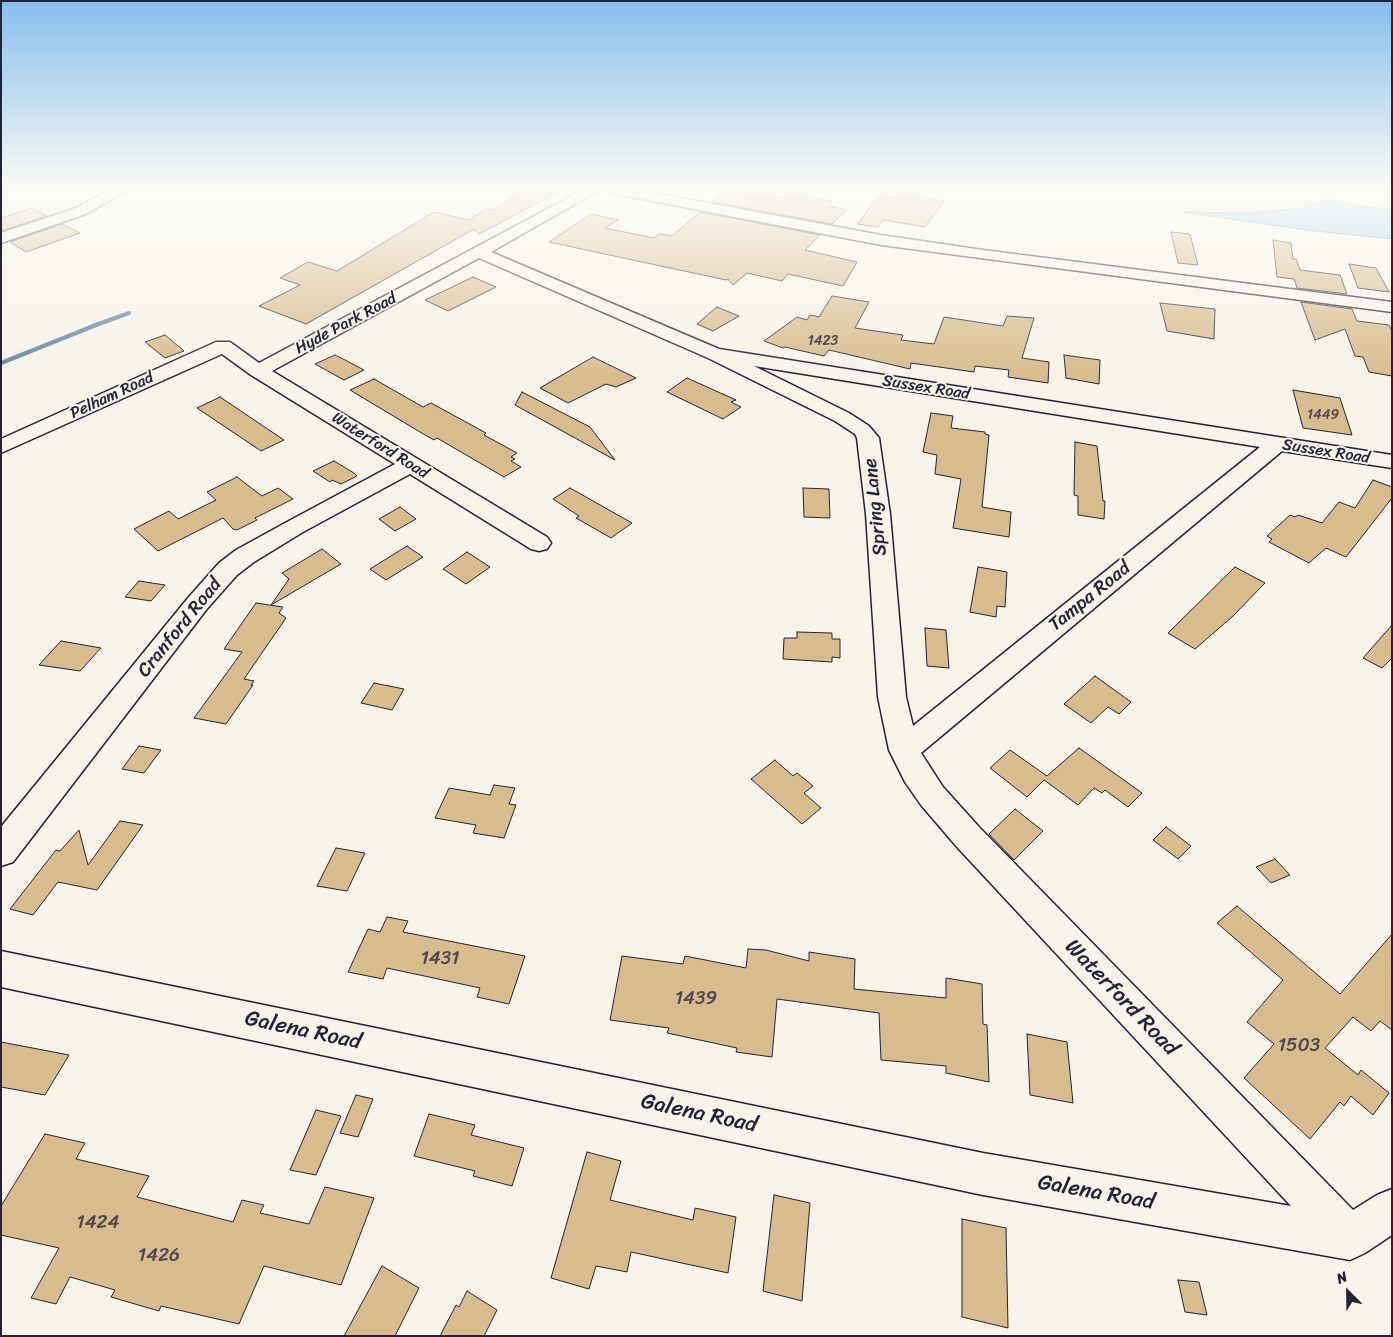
<!DOCTYPE html>
<html>
<head>
<meta charset="utf-8">
<style>
	body { margin:0 }
	#map { position:relative; width:1393px; height:1337px; overflow:hidden; background:#f7f3e8; font-family:Sriracha,sans-serif }
	canvas { display:block }
	.frame { position:absolute; inset:0; border:2px solid #22223b; pointer-events:none }
	.north { position:absolute; left:1323px; top:1267px; width:50px; height:50px; -webkit-text-stroke:4px #f7f3e8; paint-order:stroke; rotate:337deg; font-size:14px; font-weight:700; line-height:20px; text-align:center; color:#22223b }
	.north::after { content:''; display:block; margin:auto; width:18px; height:22px; background:#22223b; clip-path:polygon(50% 0,100% 100%,50% 72%,0 100%) }
</style>
</head>
<body>
<div id="map">
<canvas width="1393" height="1337"></canvas>
<div class="frame"></div>
<div class="north">N</div>
</div>
<script>
const context = document.querySelector('canvas').getContext('2d');
context.lineJoin = 'round';
function fill(path, color) { context.fillStyle = color; context.fill(path, 'evenodd'); }
const toPath = rows => new Path2D(rows.map(r => 'M' + r).join(''));
function trace(path, color, width, dash) { context.strokeStyle = color; context.lineWidth = width; context.lineCap = dash ? 'butt' : 'round'; context.setLineDash(dash || []); context.stroke(path); }
function label(font, color, halo, rows, align = 'center') {
  context.font = font + ' Sriracha,sans-serif'; context.lineWidth = 4; context.setLineDash([]); context.textBaseline = 'middle'; context.strokeStyle = halo; context.fillStyle = color; for (const [text, x, y, turn = 0] of rows) {
    context.save(); context.translate(x, y); context.rotate((+turn || 0) * Math.PI / 180); context.textAlign = isNaN(turn) ? turn : align; if (halo) context.strokeText(text, 0, 0); context.fillText(text, 0, 0); context.restore();
  }
}
const water = toPath([
	[1328,199,1356,206,1392,209,1392,239,1307,230,1183,212,1248,213,1304,208,1328,199]
]);
fill(water, '#91ccf1');
trace(water, '#6588a8', 1);
trace(toPath([
	[93,326,129,313]
]), '#6588a8', 4);
trace(toPath([
	[1,363,96,325]
]), '#6588a8', 4.5);
const building = toPath([
	[524,190,562,190,479,234,474,229,306,324,259,306,300,285,280,278,308,262,337,271,434,212,469,220,486,209,492,210,524,190],
	[724,191,760,197,770,196,786,198,789,194,832,201,828,206,847,210,832,224,712,202,724,191],
	[901,194,944,201,925,227,884,220,878,227,857,224,880,195,898,198,901,194],
	[32,208,47,216,1,231,1,218,32,208],
	[700,212,820,235,805,250,857,262,843,286,788,274,782,281,747,273,733,285,728,279,726,280,549,242,591,214,618,220,605,228,654,238,659,234,672,236,700,212],
	[62,224,80,233,26,252,10,242,62,224],
	[1171,232,1190,234,1198,265,1178,263,1171,232],
	[1273,240,1291,243,1293,259,1296,259,1300,270,1340,275,1347,294,1297,288,1294,279,1277,277,1273,240],
	[1349,264,1376,268,1389,292,1358,288,1349,264],
	[473,277,496,287,448,311,425,300,473,277],
	[832,296,869,302,855,328,903,335,901,340,934,344,944,317,1003,326,1007,316,1034,318,1022,358,1049,362,1048,383,1008,377,1009,370,975,366,974,372,911,363,910,369,829,350,824,356,785,347,783,348,764,341,797,317,807,320,810,315,819,317,832,296],
	[1301,302,1352,309,1357,321,1389,325,1392,331,1392,376,1369,372,1363,357,1355,356,1345,329,1315,340,1301,302],
	[1160,303,1215,309,1214,339,1167,331,1160,303],
	[717,307,739,316,713,331,697,324,717,307],
	[165,335,184,351,165,358,145,342,165,335],
	[335,355,347,361,364,370,344,380,315,364,335,355],
	[1064,355,1100,360,1099,384,1066,378,1064,355],
	[593,357,636,378,616,387,606,384,568,403,540,388,593,357],
	[687,378,736,400,731,402,741,407,723,419,667,392,687,378],
	[374,379,423,407,431,403,486,433,484,435,517,453,511,457,515,459,511,461,521,467,504,477,437,438,434,440,425,435,350,390,374,379],
	[1293,390,1340,398,1352,435,1303,428,1293,390],
	[522,392,590,427,615,460,515,405,522,392],
	[220,397,284,440,261,451,197,408,220,397],
	[931,413,953,416,951,428,985,432,985,434,989,435,982,507,1011,512,1009,537,953,528,961,479,935,474,937,455,923,452,931,413],
	[1075,442,1097,446,1103,501,1105,501,1104,519,1078,515,1078,496,1074,495,1075,442],
	[334,461,354,473,357,476,341,484,332,480,330,482,313,471,334,461],
	[237,477,262,496,278,488,293,499,255,518,257,520,237,530,233,529,223,518,158,551,134,529,169,511,178,519,216,500,207,492,237,477],
	[1373,480,1392,487,1392,498,1346,557,1326,548,1309,563,1269,542,1272,539,1267,536,1290,515,1295,517,1298,515,1322,523,1339,502,1355,508,1373,480],
	[570,488,632,523,611,538,576,518,579,516,553,499,570,488],
	[803,488,829,489,830,518,804,517,803,488],
	[400,507,416,519,395,531,379,519,400,507],
	[407,546,423,557,386,580,370,569,407,546],
	[322,549,341,564,271,605,289,579,282,573,322,549],
	[467,552,490,567,466,584,443,569,467,552],
	[978,567,1007,572,1005,607,997,606,996,617,970,612,978,567],
	[1235,567,1265,583,1233,616,1195,649,1168,633,1235,567],
	[139,581,165,585,151,601,125,597,139,581],
	[256,603,283,607,279,613,286,618,244,679,254,681,251,685,253,685,226,724,194,718,242,652,224,649,256,603],
	[1392,625,1392,658,1382,668,1363,658,1392,625],
	[925,628,946,630,949,668,927,666,925,628],
	[797,632,832,633,832,639,840,639,840,658,832,657,832,662,783,659,784,638,797,638,797,632],
	[61,641,101,648,80,671,39,665,61,641],
	[1095,676,1131,702,1119,714,1108,707,1091,723,1064,704,1095,676],
	[374,683,404,689,392,710,361,703,374,683],
	[139,746,161,750,144,773,122,769,139,746],
	[1079,748,1142,793,1128,807,1105,790,1102,793,1094,788,1078,805,1044,780,1027,797,990,768,1010,750,1047,776,1079,748],
	[775,760,793,776,797,773,813,786,804,793,821,808,802,824,751,779,775,760],
	[494,785,515,788,509,804,516,805,504,838,473,833,476,825,435,818,449,788,490,795,494,785],
	[1015,809,1043,831,1014,860,989,834,1015,809],
	[120,821,143,825,97,890,58,882,33,915,10,909,56,850,60,851,79,830,88,865,120,821],
	[1166,827,1191,846,1178,859,1153,840,1166,827],
	[336,848,365,853,347,891,317,886,336,848],
	[1275,859,1290,875,1271,883,1256,867,1275,859],
	[1237,906,1340,994,1392,934,1392,1030,1380,1021,1371,1031,1353,1017,1325,1048,1358,1075,1361,1070,1389,1093,1373,1115,1351,1096,1344,1106,1340,1102,1310,1139,1244,1078,1274,1044,1247,1022,1283,980,1217,923,1237,906],
	[387,917,408,921,403,932,525,956,509,1004,477,997,480,988,387,968,383,979,348,972,368,929,380,932,387,917],
	[748,949,766,950,809,961,809,952,855,959,854,989,946,998,946,978,982,984,983,1024,987,1025,989,1082,946,1073,946,1066,881,1060,879,1013,777,999,772,1057,736,1052,737,1048,667,1033,669,1028,610,1020,622,956,683,964,685,956,746,968,748,949],
	[1027,1034,1067,1042,1073,1103,1030,1095,1027,1034],
	[1,1042,69,1055,45,1095,1,1087,1,1042],
	[356,1095,373,1099,358,1137,340,1133,356,1095],
	[316,1110,341,1116,316,1175,290,1170,316,1110],
	[429,1114,475,1125,471,1135,524,1148,512,1186,473,1176,475,1171,414,1156,429,1114],
	[45,1134,85,1143,76,1159,149,1176,137,1197,233,1222,242,1200,264,1205,260,1213,309,1224,325,1187,374,1198,341,1285,264,1266,239,1324,161,1306,159,1311,111,1297,115,1290,70,1277,56,1304,31,1298,59,1248,1,1235,1,1206,45,1134],
	[587,1152,621,1161,610,1200,693,1220,695,1208,736,1217,728,1273,631,1252,627,1272,596,1266,589,1289,551,1278,587,1152],
	[774,1195,810,1203,802,1301,763,1291,774,1195],
	[962,1219,1006,1228,1008,1328,962,1317,962,1219],
	[382,1266,419,1288,395,1336,344,1336,382,1266],
	[1178,1280,1199,1282,1207,1315,1185,1312,1178,1280],
	[467,1291,497,1310,484,1336,440,1336,456,1305,459,1307,467,1291]
]);
fill(building, '#d8bc8d');
trace(building, '#22223b', 1);
const minor = toPath([
	[110,190,128,190,86,214,1,243,1,233,76,208,110,190],
	[583,190,600,190,491,252,719,349,1392,455,1392,468,1282,451,921,753,943,787,979,827,1353,1210,1377,1195,1392,1189,1392,1235,1365,1253,1350,1260,983,1195,1,987,1,951,983,1153,1291,1206,957,847,921,805,905,782,889,750,878,697,866,514,857,438,855,434,835,421,708,358,479,258,272,371,547,537,551,543,547,549,539,551,531,549,410,474,303,532,254,562,237,575,206,610,13,862,1,866,1,827,188,598,219,563,236,550,287,522,395,464,251,375,222,354,1,453,1,439,216,342,230,342,259,363,583,190],
	[754,366,1260,447,913,726,906,697,890,514,879,438,869,426,849,413,754,366],
	[609,190,638,190,881,235,983,250,1392,302,1392,312,881,245,616,194,609,190]
]);
trace(minor, '#22223b', 3);
fill(minor, '#f7f3e8');
const sky = context.createLinearGradient(0, 0, 0, 377);
sky.addColorStop(0, '#85beec');
sky.addColorStop(0.5, '#fbfaf5');
sky.addColorStop(1, '#fbfaf500');
context.fillStyle = sky;
context.fillRect(0, 0, 1393, 377);
label('14px', '#504850', null, [
	["1423",823,341],
	["1449",1323,415]
]);
label('16px', '#22223b', '#f7f3e8', [
	["Hyde Park Road",346,324,-28],
	["Sussex Road",926,388,9],
	["Pelham Road",112,396,-25],
	["Waterford Road",380,446,32],
	["Sussex Road",1326,452,9]
]);
label('19px', '#22223b', '#f7f3e8', [
	["Spring Lane",876,507,-96],
	["Tampa Road",1090,597,-39],
	["Cranford Road",180,628,-51]
]);
label('19px', '#504850', null, [
	["1431",440,959],
	["1439",696,999],
	["1503",1299,1046],
	["1424",98,1223],
	["1426",159,1256]
]);
label('22px', '#22223b', '#f7f3e8', [
	["Waterford Road",1121,998,46],
	["Galena Road",303,1031,12],
	["Galena Road",699,1114,12],
	["Galena Road",1096,1193,10]
]);
</script>
</body>
</html>
